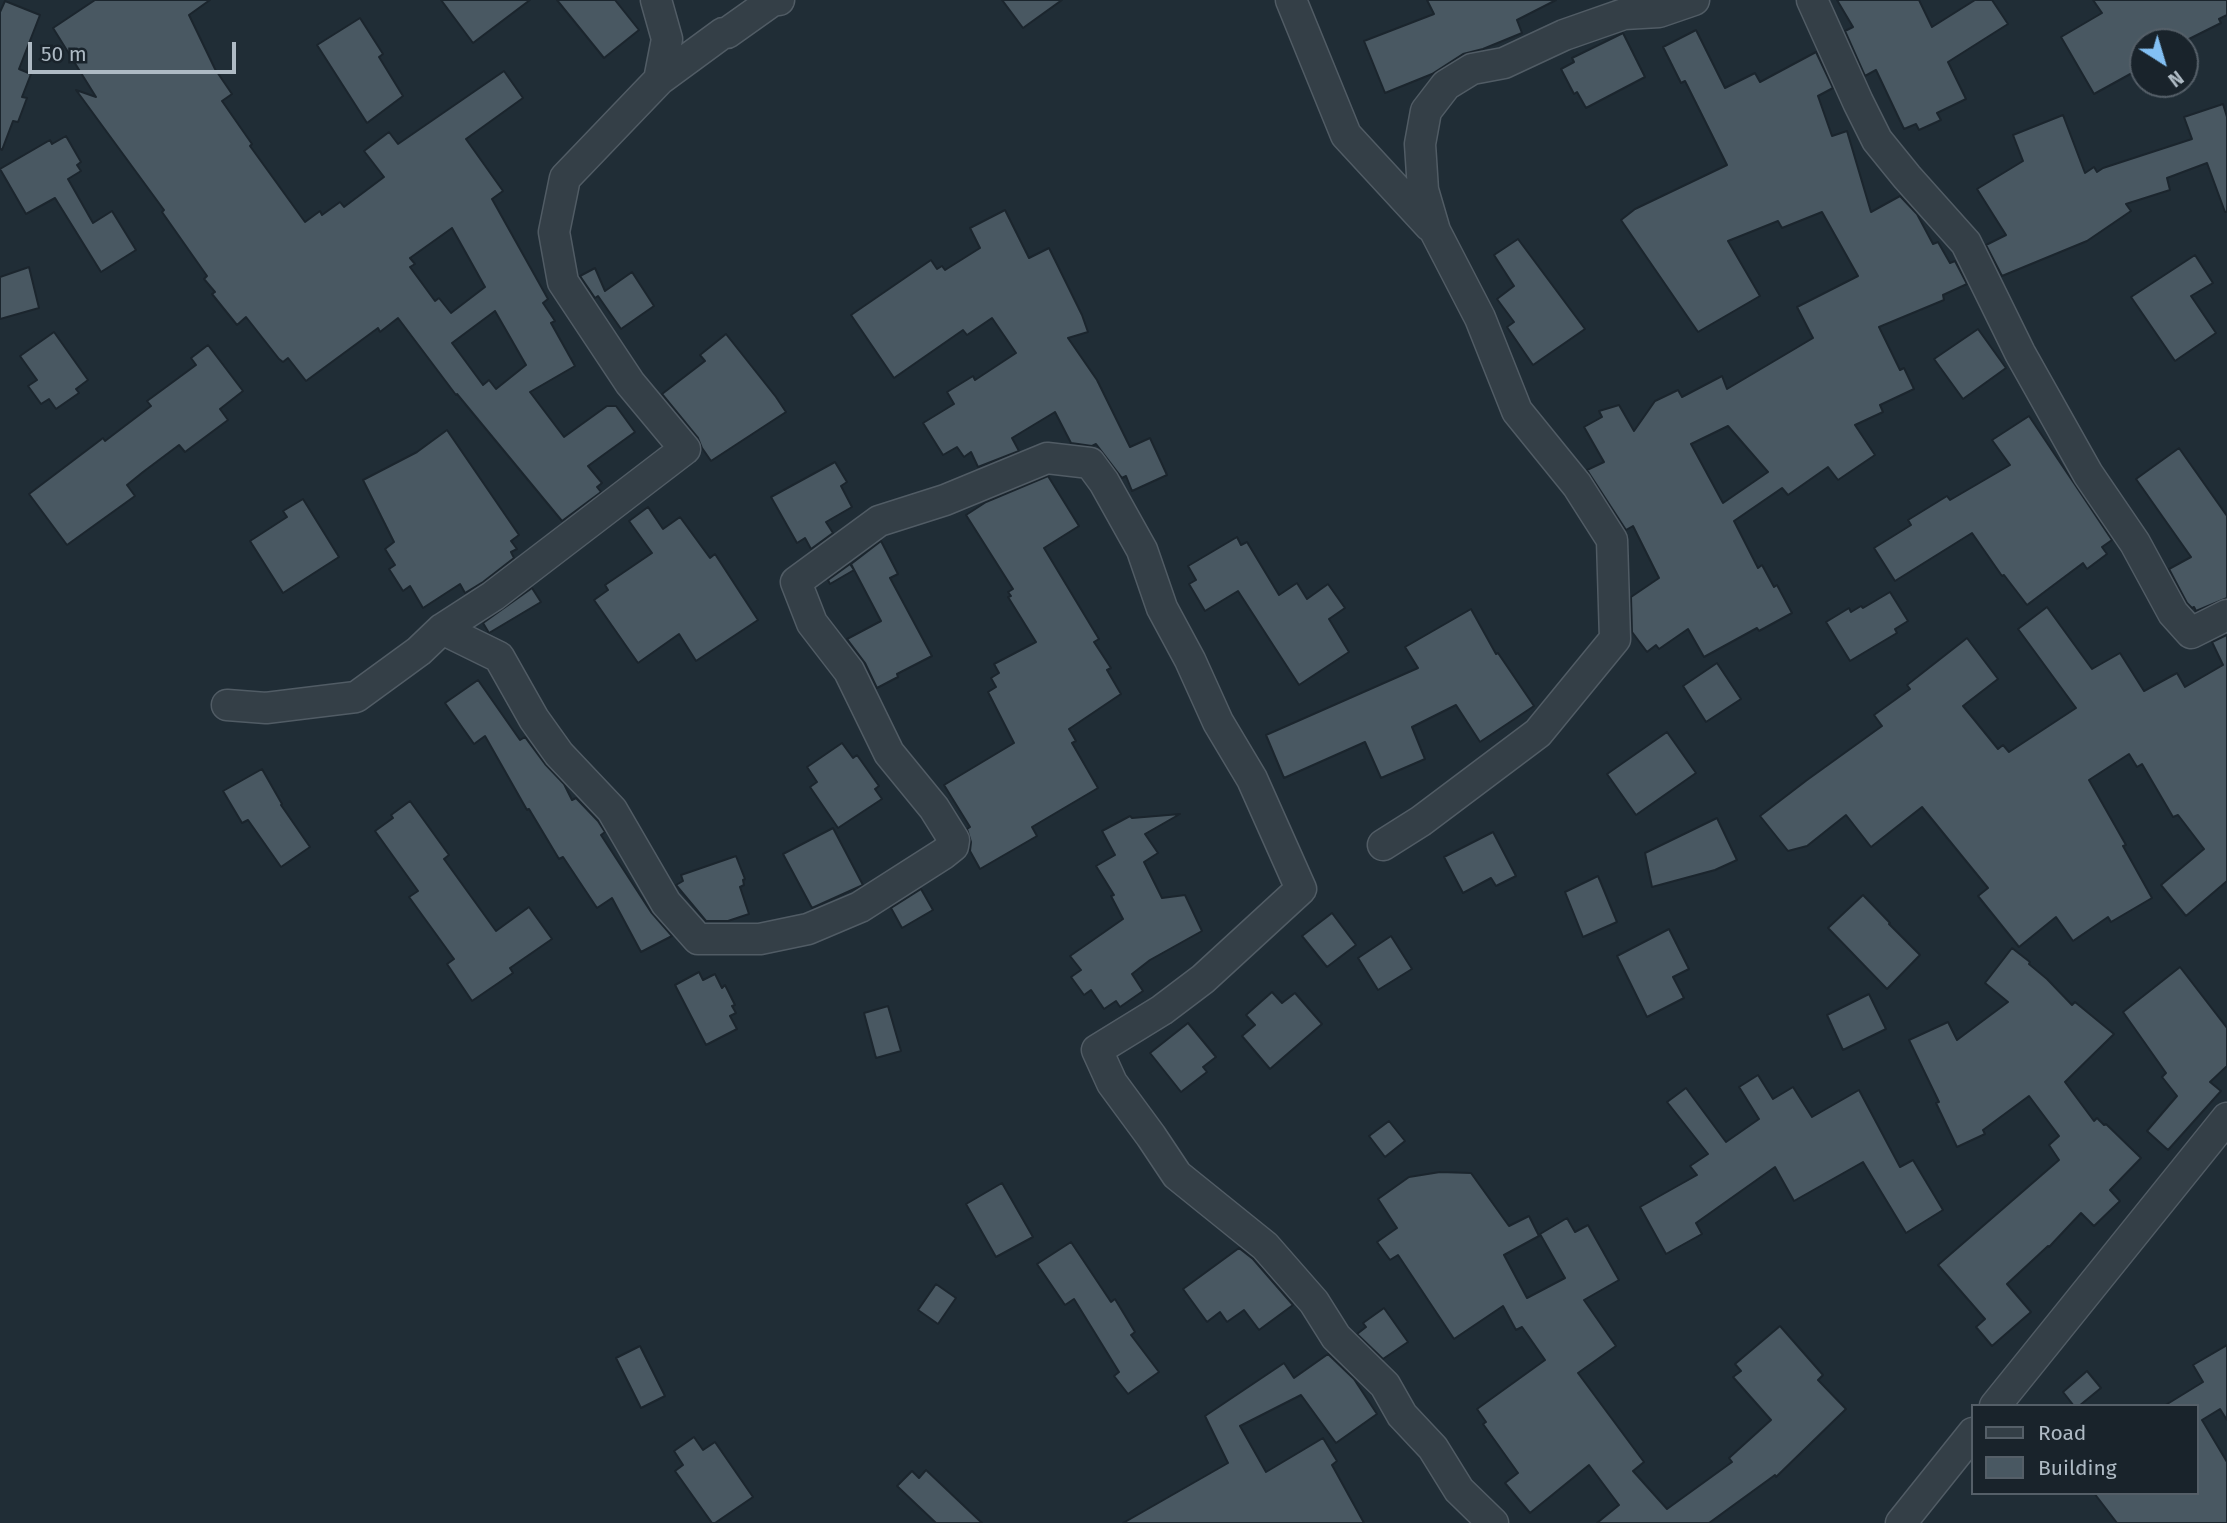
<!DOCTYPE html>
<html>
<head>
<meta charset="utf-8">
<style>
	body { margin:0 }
	#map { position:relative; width:2227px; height:1523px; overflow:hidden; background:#202d36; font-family:"Fira Sans",sans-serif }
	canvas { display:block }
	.legend { position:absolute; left:1971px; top:1404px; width:228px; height:91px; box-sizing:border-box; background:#19232b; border:2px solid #555f68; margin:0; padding:9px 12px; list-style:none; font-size:21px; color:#aebac4 }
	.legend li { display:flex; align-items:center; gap:14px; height:35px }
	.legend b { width:35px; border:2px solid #555f68 }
	.north { position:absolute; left:2129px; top:28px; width:70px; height:70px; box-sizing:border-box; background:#19232b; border:2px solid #555f68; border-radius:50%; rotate:143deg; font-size:19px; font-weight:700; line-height:28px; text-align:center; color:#aebac4 }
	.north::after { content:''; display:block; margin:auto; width:24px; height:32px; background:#83c0f4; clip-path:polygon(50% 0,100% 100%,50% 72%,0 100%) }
	.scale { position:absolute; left:28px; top:42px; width:208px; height:32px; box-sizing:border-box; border:4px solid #aebac4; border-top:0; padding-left:9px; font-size:21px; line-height:24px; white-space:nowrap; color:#aebac4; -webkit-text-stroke:5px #19232b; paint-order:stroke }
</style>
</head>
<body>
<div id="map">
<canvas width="2227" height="1523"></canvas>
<ul class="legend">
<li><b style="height:9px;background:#343f47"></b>Road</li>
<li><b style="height:19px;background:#495862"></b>Building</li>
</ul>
<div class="north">N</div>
<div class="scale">50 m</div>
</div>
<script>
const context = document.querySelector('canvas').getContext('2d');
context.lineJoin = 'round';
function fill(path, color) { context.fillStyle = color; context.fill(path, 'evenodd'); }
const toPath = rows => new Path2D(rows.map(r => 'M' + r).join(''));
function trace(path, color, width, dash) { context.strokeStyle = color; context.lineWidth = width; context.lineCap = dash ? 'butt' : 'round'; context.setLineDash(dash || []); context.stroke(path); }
const building = toPath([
	[95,0,210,0,189,15,215,69,232,94,222,101,252,144,250,146,305,222,320,211,322,215,340,202,344,207,384,177,364,151,389,132,398,144,504,71,523,98,466,139,503,191,492,199,548,299,543,303,555,321,551,323,575,366,530,392,564,437,607,406,616,406,635,432,588,466,602,483,597,487,601,492,562,521,457,394,456,395,398,318,380,332,378,328,306,381,288,358,283,362,279,359,246,317,237,325,212,294,215,292,204,279,207,276,162,212,164,210,76,90,96,97,53,28,95,0],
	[452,228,485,287,451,313,439,298,435,301,410,267,415,264,410,258,452,228],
	[495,311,526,365,496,389,489,380,483,385,452,343,495,311],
	[441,0,530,0,473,43,441,0],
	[557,0,615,0,639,30,604,58,557,0],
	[1002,0,1062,0,1023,28,1002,0],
	[1427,0,1556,0,1517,20,1522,33,1483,49,1463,54,1432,74,1385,93,1364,41,1434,14,1427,0],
	[1837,0,1919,0,1932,27,1975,0,1992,0,2008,24,1948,62,1966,99,1937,113,1941,120,1919,130,1916,124,1904,129,1876,70,1865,76,1845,31,1853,27,1837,0],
	[2093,0,2227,0,2227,15,2219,19,2221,23,2183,42,2143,42,2143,67,2094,94,2061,37,2102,13,2093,0],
	[5,1,40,15,19,69,31,74,22,97,27,98,18,122,13,121,2,150,0,149,0,12,5,1],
	[360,18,383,54,379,57,403,96,367,123,317,45,360,18],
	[1696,30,1725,88,1755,73,1760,82,1816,52,1833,88,1818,96,1832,136,1847,131,1871,212,1900,196,1917,214,1933,244,1938,242,1950,263,1955,261,1967,284,1943,295,1944,300,1879,327,1900,370,1904,368,1914,389,1880,405,1883,412,1855,425,1875,455,1838,480,1828,467,1788,495,1782,488,1734,521,1758,568,1762,565,1774,587,1777,585,1792,613,1759,631,1757,628,1704,657,1688,629,1659,649,1656,645,1647,652,1632,632,1631,597,1659,578,1633,526,1626,530,1587,470,1604,462,1584,427,1602,417,1599,411,1619,405,1634,431,1655,401,1678,390,1682,397,1722,376,1727,389,1813,338,1797,307,1858,276,1822,212,1782,228,1778,221,1728,241,1760,296,1698,332,1621,220,1635,209,1727,165,1685,81,1681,83,1663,47,1696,30],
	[1728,426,1768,472,1723,503,1691,444,1728,426],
	[1623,33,1645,77,1586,108,1577,92,1574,94,1561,69,1574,62,1572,58,1623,33],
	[2223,104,2227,117,2227,212,2225,212,2207,163,2167,178,2170,190,2126,204,2131,211,2087,241,2002,276,1986,245,2006,235,1977,189,2023,161,2013,135,2063,115,2085,173,2094,167,2097,172,2103,168,2192,139,2184,117,2223,104],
	[66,136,81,162,77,165,81,171,68,179,93,223,112,211,136,250,101,272,55,198,26,214,0,169,50,140,52,144,66,136],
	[1005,210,1029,258,1049,248,1082,315,1088,332,1068,338,1097,380,1130,447,1150,438,1167,475,1132,491,1126,476,1122,478,1096,444,1092,446,1071,443,1055,412,1012,438,1019,451,978,467,971,452,964,457,957,447,943,455,923,423,954,404,947,392,973,376,975,380,1016,353,992,318,967,335,963,330,894,378,851,315,931,260,937,269,942,266,945,270,980,248,970,228,1005,210],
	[1518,239,1585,329,1533,365,1507,327,1514,322,1497,299,1514,286,1494,255,1518,239],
	[2195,255,2213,283,2191,296,2216,333,2175,361,2131,297,2195,255],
	[29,267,39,308,0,319,0,277,29,267],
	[595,268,605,291,632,272,654,306,621,329,598,296,595,298,580,276,595,268],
	[1978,329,2006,368,1963,399,1934,359,1978,329],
	[54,332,88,380,76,389,79,393,56,409,49,399,41,404,28,386,37,380,20,356,54,332],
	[726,334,776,397,786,412,711,461,702,448,698,438,662,394,705,361,700,355,726,334],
	[208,345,243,391,220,409,228,420,185,452,179,445,143,472,127,485,135,496,67,545,29,494,103,438,105,441,151,406,147,401,196,365,191,358,208,345],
	[2029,416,2112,540,2102,547,2107,554,2087,569,2083,563,2027,605,2004,575,2002,576,1972,533,1895,581,1874,548,1911,525,1908,520,1947,496,1950,500,2010,465,1992,440,2029,416],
	[447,430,519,535,511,541,517,549,511,552,514,558,483,582,465,593,460,584,423,608,410,586,403,591,389,569,395,565,385,549,394,542,363,480,417,452,447,430],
	[2179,448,2227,516,2227,598,2196,611,2194,607,2192,608,2187,603,2169,569,2191,557,2136,479,2179,448],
	[835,462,847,482,841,486,852,507,826,522,833,533,811,549,805,538,797,543,771,497,835,462],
	[1048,476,1079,526,1044,548,1099,639,1094,642,1111,668,1107,670,1121,694,1069,729,1076,741,1072,743,1098,788,1032,827,1037,836,980,869,970,851,971,842,967,829,970,827,944,785,1014,743,988,692,996,687,991,678,999,673,994,664,1036,642,1008,597,1011,596,1008,592,1013,589,966,515,986,502,1048,476],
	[303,499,339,557,283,593,250,541,287,517,283,511,303,499],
	[648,507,663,529,680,517,710,558,715,554,758,620,696,661,679,634,638,663,594,600,608,590,605,585,652,553,629,521,648,507],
	[1237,537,1241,545,1247,542,1279,595,1297,583,1307,599,1328,584,1345,608,1329,619,1349,652,1299,685,1238,591,1205,611,1189,584,1196,580,1188,566,1237,537],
	[881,541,898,574,890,578,932,656,897,674,898,677,877,688,865,663,847,639,881,621,851,564,881,541],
	[850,564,854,570,830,584,828,580,850,564],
	[532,588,541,602,489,633,483,623,532,588],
	[1890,592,1908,621,1895,629,1897,633,1850,661,1826,622,1849,608,1851,612,1861,606,1863,608,1890,592],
	[2047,607,2092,669,2120,653,2144,691,2177,673,2185,687,2223,665,2212,642,2227,635,2227,881,2186,916,2161,885,2204,849,2178,815,2173,817,2142,764,2137,767,2129,754,2089,780,2126,845,2123,846,2152,898,2111,922,2108,917,2073,941,2056,917,2019,947,1978,896,1988,888,1922,807,1871,847,1846,815,1807,846,1788,851,1760,816,1807,780,1882,726,1874,715,1910,689,1907,685,1967,638,1998,679,1963,706,1998,749,2003,745,2009,752,2076,708,2018,629,2047,607],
	[1471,609,1496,654,1498,653,1534,706,1480,742,1456,705,1412,727,1425,759,1381,778,1365,742,1284,778,1266,735,1418,668,1405,647,1471,609],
	[1717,663,1741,699,1706,722,1683,686,1717,663],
	[478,680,520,740,525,737,545,764,564,784,572,800,576,798,598,821,605,832,601,835,651,912,672,936,641,952,612,898,597,908,563,857,559,859,529,809,527,810,485,736,474,744,445,703,478,680],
	[1667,732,1696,773,1636,815,1607,774,1667,732],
	[842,743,853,758,857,755,879,786,875,789,882,799,838,828,810,787,817,782,807,767,842,743],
	[262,769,282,804,281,805,310,847,281,867,248,820,242,823,223,791,262,769],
	[410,801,449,855,444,859,496,931,529,907,552,939,510,968,513,973,472,1001,447,964,454,959,409,897,418,891,375,831,393,818,391,815,410,801],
	[1180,814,1145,834,1158,853,1144,862,1162,898,1185,895,1202,931,1150,960,1132,974,1143,991,1120,1007,1116,1001,1104,1009,1091,990,1084,995,1071,977,1081,970,1070,956,1123,919,1111,896,1114,895,1096,866,1115,855,1102,831,1130,816,1132,818,1180,814],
	[1717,818,1737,860,1715,870,1652,887,1645,853,1717,818],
	[833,828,863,885,812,908,783,854,833,828],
	[1493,832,1516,876,1496,886,1491,878,1463,893,1444,857,1493,832],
	[736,856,745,879,743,880,744,885,740,887,749,914,728,921,706,921,676,885,683,881,681,875,736,856],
	[1598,876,1617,922,1583,937,1565,892,1598,876],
	[921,889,933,910,902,928,891,908,921,889],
	[1863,895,1890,923,1889,924,1920,955,1887,989,1828,928,1863,895],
	[1332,913,1356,945,1327,967,1302,936,1332,913],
	[1669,929,1689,969,1673,977,1684,998,1647,1017,1617,956,1669,929],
	[1391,936,1412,969,1378,990,1358,958,1391,936],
	[2012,948,2030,962,2029,964,2047,979,2072,1005,2075,1002,2114,1034,2065,1082,2094,1121,2097,1118,2104,1125,2106,1124,2141,1158,2110,1190,2120,1201,2094,1226,2081,1213,2049,1247,2048,1246,2007,1284,2031,1312,1992,1346,1976,1327,1985,1319,1938,1265,2059,1160,2049,1145,2059,1136,2029,1096,1983,1130,1985,1134,1957,1147,1936,1103,1939,1102,1909,1040,1948,1022,1957,1040,2008,1002,1985,983,2012,948],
	[2180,967,2227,1028,2227,1066,2210,1082,2221,1091,2168,1150,2147,1131,2177,1096,2162,1077,2166,1073,2123,1012,2180,967],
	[699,972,703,980,715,974,722,988,725,985,735,1005,732,1006,736,1013,730,1016,737,1029,706,1045,675,985,699,972],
	[1272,992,1282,1003,1295,993,1322,1024,1270,1069,1242,1036,1255,1025,1246,1015,1272,992],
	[1869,994,1886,1029,1843,1050,1827,1015,1869,994],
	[888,1006,901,1051,876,1058,864,1013,888,1006],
	[1188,1023,1216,1057,1203,1067,1207,1072,1181,1092,1150,1053,1188,1023],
	[1758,1075,1773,1099,1793,1087,1812,1117,1859,1090,1900,1167,1913,1160,1943,1210,1906,1233,1863,1162,1794,1201,1775,1167,1696,1223,1702,1234,1666,1254,1640,1207,1697,1175,1690,1166,1708,1154,1667,1102,1686,1088,1726,1142,1759,1119,1739,1087,1758,1075],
	[1389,1121,1405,1141,1385,1157,1369,1136,1389,1121],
	[1440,1172,1471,1173,1509,1226,1529,1216,1539,1236,1504,1255,1527,1298,1565,1278,1540,1234,1567,1218,1575,1232,1588,1225,1619,1280,1584,1300,1616,1346,1578,1373,1644,1462,1633,1471,1667,1509,1732,1462,1729,1458,1771,1420,1733,1377,1741,1371,1735,1364,1780,1326,1823,1375,1818,1380,1846,1409,1776,1477,1775,1475,1709,1523,1597,1523,1619,1505,1589,1465,1530,1513,1505,1483,1518,1473,1483,1424,1486,1422,1477,1409,1545,1360,1522,1327,1516,1330,1503,1306,1454,1339,1398,1255,1390,1260,1377,1242,1397,1228,1378,1199,1409,1177,1440,1172],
	[1002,1183,1033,1237,996,1257,966,1204,1002,1183],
	[1071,1242,1111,1302,1115,1299,1135,1332,1131,1335,1159,1372,1128,1394,1114,1376,1119,1372,1074,1299,1065,1305,1037,1264,1071,1242],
	[1239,1248,1253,1259,1293,1305,1259,1330,1244,1310,1227,1322,1220,1312,1207,1322,1183,1289,1239,1248],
	[936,1284,956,1298,938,1324,918,1310,936,1284],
	[1384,1308,1408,1342,1383,1359,1357,1334,1366,1327,1363,1323,1384,1308],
	[2227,1345,2227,1420,2220,1409,2202,1420,2227,1462,2227,1523,2117,1523,2094,1493,2197,1493,2197,1406,2164,1406,2203,1382,2193,1365,2227,1345],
	[640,1346,665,1396,641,1408,616,1358,640,1346],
	[1328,1354,1354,1379,1377,1414,1336,1443,1301,1395,1240,1426,1266,1472,1323,1438,1337,1461,1332,1465,1364,1523,1123,1523,1228,1463,1205,1416,1284,1363,1294,1378,1328,1354],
	[2087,1371,2101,1388,2079,1406,2074,1406,2063,1392,2087,1371],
	[694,1437,703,1450,715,1442,753,1497,715,1523,712,1523,675,1471,683,1465,674,1451,694,1437],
	[926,1470,982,1523,936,1523,897,1486,912,1471,919,1478,926,1470]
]);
fill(building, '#495862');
trace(building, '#1b252d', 2);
const minor = toPath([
	[656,0,667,39,659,80,565,178,554,232,563,282,630,383,685,449,493,596,442,629,499,657,534,719,559,754,612,810,666,903,698,939,760,939,808,929,860,907,943,854,953,846,954,840,934,808,889,753,849,671,812,623,796,582,879,521,945,500,1047,458,1090,463,1104,482,1142,550,1162,608,1190,660,1218,722,1252,779,1301,889,1203,979,1162,1010,1097,1050,1112,1083,1151,1136,1177,1175,1265,1246,1314,1302,1336,1337,1385,1385,1402,1415,1433,1448,1459,1490,1493,1523],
	[1291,0,1346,135,1430,226],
	[1812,0,1858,102,1877,140,1907,177,1966,243,2020,353,2088,474,2135,543,2173,613,2191,633,2227,615],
	[659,80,723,33,727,33,772,1,779,0],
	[227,705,266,708,356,697,419,651,442,629],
	[1383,845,1421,821,1538,733,1615,639,1612,540,1577,485,1517,411,1480,318,1435,231,1423,190,1420,144,1426,111,1446,85,1472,69,1504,63,1564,35,1624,14,1659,12,1694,0],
	[1995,1406,2227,1118],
	[1901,1523,1973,1433]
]);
trace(minor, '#515c65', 33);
trace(minor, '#343f47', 30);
</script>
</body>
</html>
